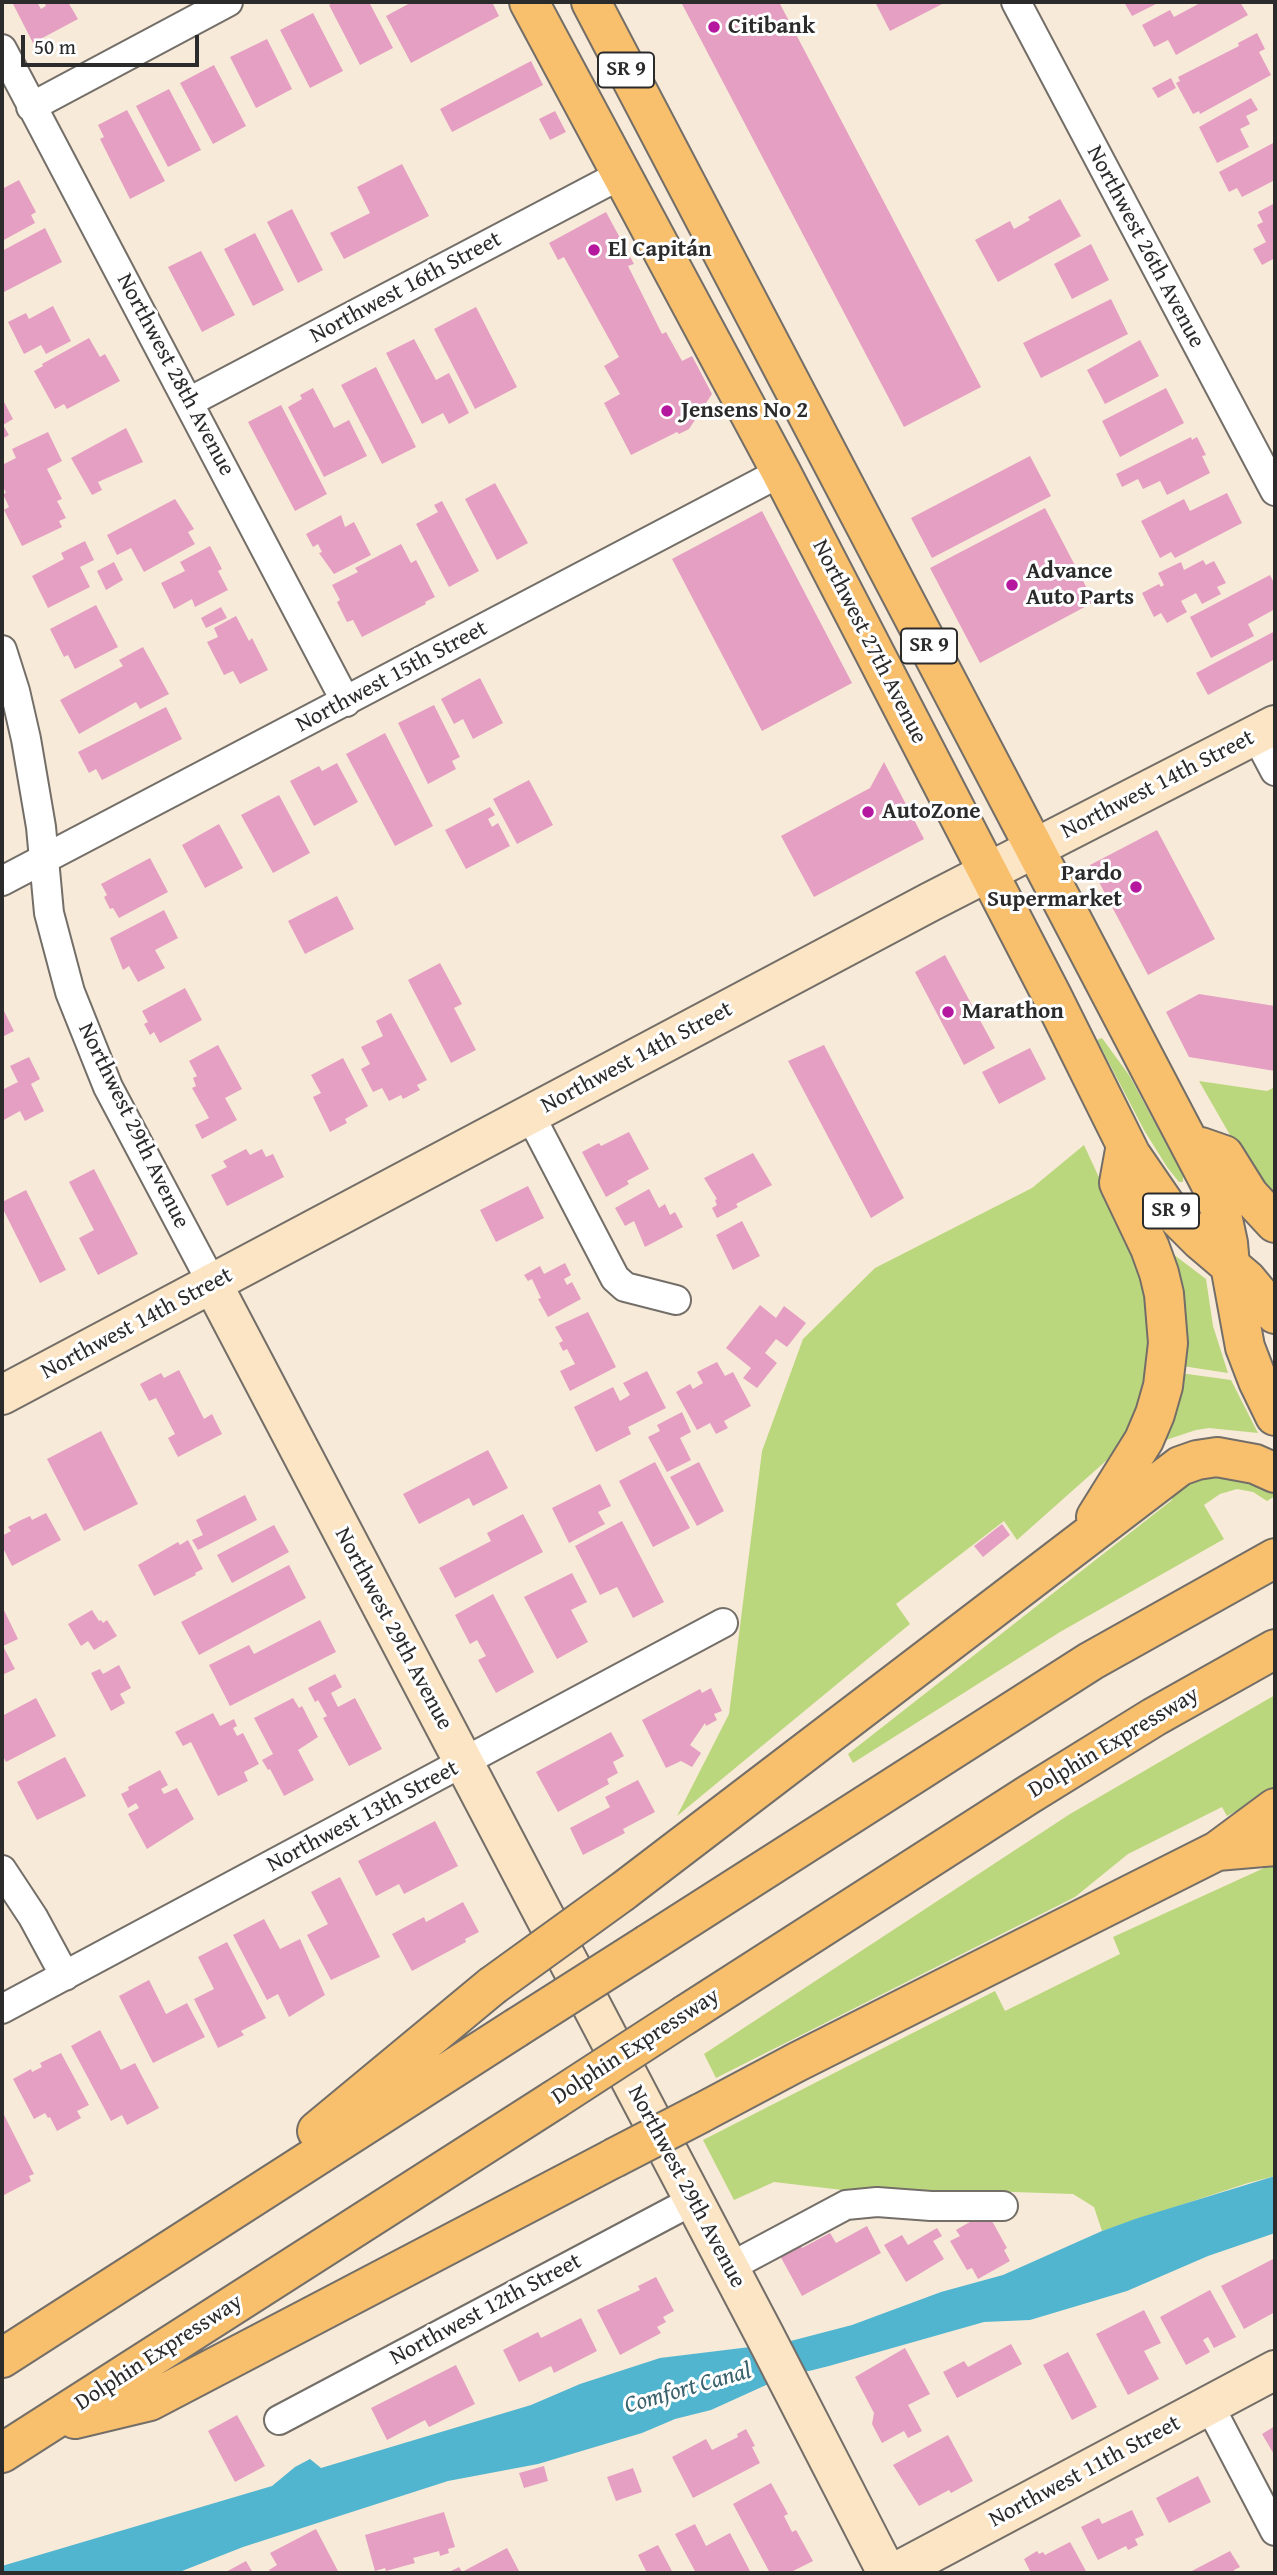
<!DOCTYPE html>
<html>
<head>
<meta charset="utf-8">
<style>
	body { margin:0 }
	#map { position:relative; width:1277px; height:2575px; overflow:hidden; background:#f8ead8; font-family:"Gentium Book Plus",serif }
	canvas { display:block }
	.frame { position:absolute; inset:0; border:4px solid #2b2b2b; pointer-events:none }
	.scale { position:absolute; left:21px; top:35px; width:178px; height:32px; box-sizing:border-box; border:4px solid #2b2b2b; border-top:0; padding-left:9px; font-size:21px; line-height:24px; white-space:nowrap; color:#2b2b2b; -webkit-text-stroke:5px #fff; paint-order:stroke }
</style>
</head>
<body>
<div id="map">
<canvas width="1277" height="2575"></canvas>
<div class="frame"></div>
<div class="scale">50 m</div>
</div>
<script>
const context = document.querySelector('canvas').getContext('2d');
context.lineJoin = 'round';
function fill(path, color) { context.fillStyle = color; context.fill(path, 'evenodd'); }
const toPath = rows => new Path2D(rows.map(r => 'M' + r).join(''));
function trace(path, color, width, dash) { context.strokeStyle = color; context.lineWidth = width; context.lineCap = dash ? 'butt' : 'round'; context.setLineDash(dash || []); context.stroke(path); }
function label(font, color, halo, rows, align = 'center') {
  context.font = font + ' "Gentium Book Plus",serif'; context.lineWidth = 6; context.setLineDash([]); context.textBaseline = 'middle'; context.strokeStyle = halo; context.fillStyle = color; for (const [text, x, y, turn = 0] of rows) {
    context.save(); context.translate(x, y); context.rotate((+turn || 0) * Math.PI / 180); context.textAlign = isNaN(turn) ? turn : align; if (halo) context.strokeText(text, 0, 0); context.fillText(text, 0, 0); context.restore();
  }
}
fill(toPath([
	[1102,1038,1129,1075,1183,1175,1183,1182,1179,1182,1167,1167,1144,1130,1097,1040],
	[1199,1081,1267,1091,1275,1087,1275,1200,1246,1163],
	[1084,1145,1138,1262,1151,1321,1147,1404,1107,1460,1017,1540,1004,1521,896,1604,910,1624,677,1816,729,1714,762,1451,803,1339,875,1268,1032,1188],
	[1173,1254,1206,1279,1213,1326,1228,1373,1182,1366],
	[1180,1373,1231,1380,1258,1433,1209,1428,1196,1430,1163,1441],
	[1234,1473,1272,1491,1275,1496,1267,1501,1253,1492,1237,1489,1220,1494,1204,1505,1224,1539,1060,1632,853,1763,848,1754,1172,1500,1173,1489,1191,1478],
	[1275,1695,1275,1790,1227,1816,1222,1807,1128,1854,1075,1897,716,2078,704,2054,1070,1814],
	[1275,1863,1275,2176,1248,2183,1102,2231,1094,2207,1073,2194,984,2191,851,2191,774,2182,734,2200,703,2140,995,1991,1005,2011,1120,1954,1113,1937]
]), '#bbd77d');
fill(toPath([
	[1275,2176,1275,2233,1208,2256,1127,2291,1030,2320,984,2322,829,2366,809,2371,797,2371,711,2410,675,2419,642,2433,538,2464,448,2481,243,2547,177,2573,2,2573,2,2566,272,2486,295,2467,310,2459,321,2468,531,2405,580,2384,660,2358,783,2343,852,2325,941,2292,1003,2275,1102,2231,1138,2218]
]), '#51b5d0');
fill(toPath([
	[12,2,37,2,41,9,46,6,44,2,68,2,78,19,33,43],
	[335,2,369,2,393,48,360,65,329,5],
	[412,2,492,2,499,16,411,63,386,16],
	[681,2,779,2,981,387,904,427],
	[875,2,946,2,890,31],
	[1124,2,1160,2,1132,16],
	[1202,2,1240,2,1248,15,1176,55,1168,40,1154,47,1142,25,1170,10,1174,17],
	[313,13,343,71,310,88,280,30],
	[1257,33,1265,49,1259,52,1271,75,1200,114,1199,111,1193,114,1176,83,1180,81,1178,77,1239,46,1238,43],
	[267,39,292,89,256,108,230,57],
	[531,61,543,85,452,132,440,109],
	[214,65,246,126,213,144,180,83],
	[1171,78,1176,88,1158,98,1152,88],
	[169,89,201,150,168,167,136,106],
	[1251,98,1258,110,1246,116,1250,124,1240,129,1249,147,1217,163,1199,127],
	[127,110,165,181,130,199,100,139,104,137,98,125],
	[555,111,566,132,550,140,539,119],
	[1275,142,1275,180,1242,197,1237,188,1229,192,1219,172],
	[402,164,429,216,344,259,330,233,370,213,357,187],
	[19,180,36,212,31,215,35,223,2,241,2,189],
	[1060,199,1081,236,998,282,975,240,1010,221,1014,229,1030,220,1028,217],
	[1275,203,1275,258,1262,265,1253,249,1266,242,1257,225,1263,222,1258,212],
	[292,209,323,270,298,283,267,222],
	[606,212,634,264,628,266,662,334,666,332,682,361,692,356,712,394,689,429,679,434,677,432,631,455,604,403,620,394,604,366,619,357,564,257,558,260,549,243],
	[45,228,62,262,2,293,2,251],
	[255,233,284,290,253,306,224,249],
	[1091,244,1109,280,1072,299,1054,264],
	[201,251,235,315,202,332,168,267],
	[1111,299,1128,334,1041,378,1023,343],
	[53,306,71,341,46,354,41,345,24,354,8,322,26,313,29,319],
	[476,307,517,387,475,409,434,329],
	[89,338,100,357,105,354,120,381,67,409,64,404,55,409,34,371,43,366,42,364],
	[414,339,436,380,449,373,469,413,449,424,443,413,422,424,386,353],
	[1140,340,1159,376,1105,404,1087,370],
	[376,367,416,447,382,464,341,385],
	[313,388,334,428,349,420,367,456,324,477,288,407,302,399,300,395],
	[1166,388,1184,423,1120,457,1102,421],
	[2,398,13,419,3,425,9,435,2,439],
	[281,405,327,494,295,511,248,422],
	[126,428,143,462,98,482,102,490,92,495,71,458],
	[48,432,62,461,47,469,62,499,57,501,66,518,59,521,62,527,22,546,4,510,9,507,3,494,6,493,2,484,2,465,16,458,12,449],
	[1191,437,1192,440,1197,437,1206,455,1202,456,1210,473,1167,495,1160,481,1143,489,1138,479,1122,487,1116,474],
	[1030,456,1051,496,932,558,911,518],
	[495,483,528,543,497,560,465,499],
	[1227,493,1242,523,1175,558,1171,552,1160,558,1141,521,1184,499,1190,511],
	[175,499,194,529,188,532,195,544,144,572,131,548,117,555,107,535],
	[442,501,479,571,449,587,416,524,438,512,434,505],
	[1045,508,1094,602,980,663,930,568],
	[762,511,852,683,762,731,672,559],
	[341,515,345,527,354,522,371,555,334,574,319,553,322,552,318,544,313,547,306,534],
	[85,541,94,560,80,567,90,587,48,608,32,576,64,559,61,553],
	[401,544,411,563,416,560,435,597,425,602,426,604,362,637,353,620,347,622,337,602,340,600,332,585,358,572,355,568],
	[210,546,222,569,218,571,228,590,195,607,192,599,174,609,161,583,185,571,180,562],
	[1203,560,1206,565,1214,561,1226,583,1217,587,1221,594,1202,604,1196,593,1181,601,1187,612,1167,623,1161,613,1154,617,1142,593,1159,584,1161,587,1164,585,1158,573,1181,562,1184,570],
	[114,562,123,580,106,590,97,571],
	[1270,575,1275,585,1275,609,1248,624,1254,636,1211,658,1190,617],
	[96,605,118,647,75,669,68,655,64,657,50,629],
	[221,607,227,618,206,628,201,618],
	[236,616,249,641,252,638,268,670,240,684,233,671,224,675,207,642,218,637,214,628],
	[1275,631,1275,659,1208,695,1196,673],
	[143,647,169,694,140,709,136,702,79,734,60,700,123,666,119,660],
	[480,678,503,723,473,739,463,719,454,724,441,699],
	[434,705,460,757,452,761,456,769,428,784,398,723],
	[166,707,182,739,102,780,96,769,89,773,78,752],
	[385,733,433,826,395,846,346,754],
	[884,762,924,839,814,897,781,836,870,788],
	[337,763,358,802,314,826,290,781,319,766,322,771],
	[529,780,553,825,517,844,493,799],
	[279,795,310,853,273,873,241,815],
	[490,807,495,815,488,819,492,827,498,823,510,846,466,869,445,830],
	[219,824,243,868,205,888,182,845],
	[1157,830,1215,939,1148,975,1090,865],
	[150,858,168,892,119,918,113,908,110,909,104,897,107,895,101,884],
	[337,896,354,929,305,954,288,921],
	[164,910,178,938,155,950,165,968,138,982,129,966,123,970,110,938],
	[945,955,995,1048,964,1065,915,972],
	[440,963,462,1004,454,1008,476,1050,451,1063,408,980],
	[185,988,202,1020,160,1043,154,1032,150,1035,144,1024,148,1022,142,1011],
	[1199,994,1275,1006,1275,1071,1189,1057,1166,1012],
	[2,1007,14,1031,2,1037],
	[391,1013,427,1080,417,1085,420,1090,403,1099,401,1095,389,1101,382,1088,373,1092,361,1069,370,1064,361,1047,383,1036,376,1021],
	[218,1045,242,1089,225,1098,237,1120,202,1139,195,1125,209,1118,192,1088,196,1086,193,1078,197,1076,189,1061],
	[824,1045,904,1198,871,1218,788,1061],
	[1030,1048,1046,1079,999,1104,982,1072],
	[29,1057,40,1079,31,1084,44,1111,25,1121,20,1111,2,1121,2,1090,18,1082,10,1066],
	[343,1058,368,1106,345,1119,347,1123,330,1132,313,1097,321,1093,311,1075],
	[629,1132,649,1169,627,1181,629,1184,606,1197,582,1152,599,1143,601,1146],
	[246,1149,250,1155,262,1149,266,1157,273,1154,284,1177,227,1206,211,1175,227,1167,223,1161],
	[753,1153,772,1185,736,1204,738,1207,717,1218,712,1208,717,1205,715,1200,717,1199,704,1178],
	[94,1169,138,1254,98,1275,79,1238,94,1230,69,1182],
	[528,1186,544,1218,496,1242,480,1210],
	[649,1189,659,1208,665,1204,670,1215,675,1212,683,1227,645,1247,634,1221,625,1226,615,1208],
	[26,1190,66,1270,40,1283,2,1207,2,1202],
	[742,1221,760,1256,733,1270,716,1235],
	[565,1263,571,1275,564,1279,567,1285,572,1282,581,1299,548,1317,538,1299,541,1298,532,1279,528,1281,524,1275,540,1266,544,1274],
	[760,1305,776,1318,784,1306,806,1323,787,1347,776,1339,765,1353,777,1363,757,1388,743,1378,751,1368,726,1348],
	[588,1312,616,1367,570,1391,560,1371,575,1364,567,1349,563,1351,559,1343,563,1341,555,1327],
	[717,1362,725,1376,733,1372,751,1406,724,1421,728,1428,716,1434,710,1423,697,1430,676,1392,690,1384,693,1389,703,1383,697,1372],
	[179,1370,204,1419,212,1414,222,1434,178,1457,168,1438,175,1434,156,1398,149,1401,140,1384,161,1373,164,1378],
	[647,1371,666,1408,628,1427,631,1434,596,1452,574,1407,613,1387,620,1401,630,1395,623,1383],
	[682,1412,691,1432,680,1438,691,1460,667,1472,648,1437,660,1431,657,1425],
	[101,1431,138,1504,84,1531,47,1459],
	[488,1450,508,1488,473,1506,469,1498,419,1524,403,1494],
	[655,1462,690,1528,653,1547,619,1481],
	[699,1462,724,1511,697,1526,670,1477],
	[600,1484,611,1506,598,1512,605,1524,569,1543,552,1508],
	[245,1495,257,1520,198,1550,192,1540,203,1535,196,1520],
	[46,1513,61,1540,12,1566,2,1546,2,1536,11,1531,8,1527,19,1521,30,1516,32,1520],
	[523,1514,543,1552,455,1598,439,1568,491,1541,487,1533],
	[622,1521,664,1602,633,1618,617,1587,600,1595,575,1546],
	[1002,1524,1010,1535,983,1557,974,1546],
	[274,1525,289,1552,232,1583,217,1555],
	[188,1540,203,1569,195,1573,196,1575,154,1596,138,1565,178,1542,180,1545],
	[289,1565,306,1598,199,1655,181,1622],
	[572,1573,587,1602,571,1610,588,1642,557,1659,524,1597],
	[493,1594,534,1672,496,1693,478,1660,486,1656,477,1640,470,1644,455,1615],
	[2,1606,18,1639,3,1646,15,1669,2,1675],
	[92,1610,99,1621,101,1620,103,1623,107,1620,117,1636,94,1650,88,1641,81,1646,68,1624],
	[320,1620,336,1652,230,1706,209,1665,249,1645,254,1654],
	[119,1665,131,1688,120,1694,125,1703,111,1711,91,1673,100,1669,103,1674],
	[335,1674,342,1687,331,1693,338,1707,355,1698,382,1749,349,1766,323,1718,327,1716,318,1700,315,1702,308,1688],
	[711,1688,722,1711,714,1714,717,1720,706,1726,705,1723,690,1745,701,1753,692,1767,681,1761,666,1768,642,1720,700,1689,702,1693],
	[36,1698,56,1736,6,1762,2,1754,2,1716],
	[293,1698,299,1708,302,1706,318,1737,298,1750,314,1780,284,1796,270,1769,268,1770,262,1760,273,1754,254,1718],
	[213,1713,220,1726,234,1719,237,1726,233,1728,237,1736,243,1733,259,1764,244,1772,248,1781,218,1796,191,1742,183,1746,175,1732],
	[611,1732,624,1756,613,1762,618,1773,607,1779,609,1784,558,1812,536,1772],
	[65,1757,86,1796,37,1820,17,1782],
	[160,1770,168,1785,161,1789,164,1794,177,1788,194,1819,147,1849,128,1814,139,1808,136,1803,128,1808,121,1794,129,1790,128,1787],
	[638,1780,655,1812,623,1829,625,1833,583,1855,570,1828,610,1807,605,1797],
	[435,1821,458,1866,404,1894,399,1884,376,1896,358,1861],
	[340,1877,380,1957,331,1980,307,1935,328,1924,311,1892],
	[463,1902,479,1932,465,1939,466,1942,412,1971,392,1934,424,1917,426,1922],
	[264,1919,280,1949,300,1939,325,1995,289,2017,278,1994,267,2000,233,1935],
	[227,1942,266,2018,241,2031,244,2035,218,2048,194,1999,214,1989,198,1957],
	[149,1980,166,2014,187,2003,205,2037,153,2063,119,1996],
	[100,2030,121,2070,135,2063,159,2108,127,2125,122,2115,111,2121,71,2046],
	[61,2053,89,2105,77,2111,81,2118,57,2131,50,2117,48,2118,45,2113,34,2119,13,2079,31,2069,32,2072,42,2067,40,2063],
	[2,2111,34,2174,29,2176,31,2181,2,2196],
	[987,2212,1007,2248,1004,2250,1010,2261,978,2279,972,2268,967,2270,950,2241,960,2236,956,2230],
	[867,2226,881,2253,802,2296,778,2252,798,2241,802,2248,830,2233,836,2243],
	[937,2228,942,2236,933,2241,944,2259,906,2282,884,2245,902,2235,908,2245],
	[1275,2258,1275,2312,1244,2329,1221,2286],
	[656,2277,674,2311,663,2317,666,2322,657,2327,661,2333,620,2355,597,2310,640,2290,638,2286],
	[1210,2290,1236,2337,1214,2348,1208,2337,1203,2340,1210,2352,1186,2365,1160,2317],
	[1144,2310,1161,2343,1144,2351,1159,2379,1128,2395,1096,2334],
	[581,2318,597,2351,554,2373,551,2366,519,2382,503,2350,538,2332,541,2338],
	[1011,2344,1022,2364,957,2398,943,2372,964,2361,968,2367],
	[905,2348,930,2394,908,2405,922,2431,908,2438,904,2431,882,2443,872,2424,874,2413,855,2377],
	[1068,2352,1097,2407,1072,2420,1043,2365],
	[456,2365,475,2404,429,2427,425,2420,387,2440,371,2408],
	[237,2415,265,2466,235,2482,208,2431],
	[1275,2426,1275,2456,1262,2434],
	[746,2429,755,2446,752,2447,760,2463,693,2498,672,2457,706,2439,712,2450,738,2437,737,2434],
	[948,2435,973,2481,951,2493,949,2490,919,2506,893,2465],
	[544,2466,548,2481,524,2488,519,2473],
	[633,2468,642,2492,616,2501,607,2477],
	[1198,2476,1211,2502,1169,2523,1156,2498],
	[771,2483,788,2514,784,2516,792,2532,796,2530,813,2561,789,2573,770,2573,733,2504],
	[1132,2510,1144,2535,1135,2539,1138,2545,1128,2550,1126,2546,1098,2560,1081,2527,1099,2518,1102,2524],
	[444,2512,455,2547,448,2549,449,2553,440,2556,439,2551,413,2558,415,2563,386,2571,385,2568,375,2571,365,2535],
	[695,2524,706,2546,730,2533,751,2573,696,2573,675,2534],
	[316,2529,339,2573,271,2573,269,2570,277,2565,270,2553],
	[1070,2542,1087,2573,1031,2573,1024,2559,1037,2551,1039,2554,1043,2552,1045,2555],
	[658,2545,673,2573,647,2573,638,2555],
	[507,2548,520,2573,447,2573,459,2567,462,2572],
	[1230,2551,1240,2567,1234,2570,1236,2573,1188,2573],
	[246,2561,253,2573,224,2573]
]), '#e49fc2');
const street = toPath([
	[1016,2,1275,491],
	[2,49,346,702],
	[31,107,228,2],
	[189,402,622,174],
	[2,650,15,691,26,739,41,827,49,913,70,992,108,1087,212,1283],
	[1256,735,1275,771],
	[2,881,781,472],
	[530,1115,615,1278,625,1287,676,1300],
	[2,1870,33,1917,65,1976],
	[2,2009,723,1623],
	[728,2268,846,2205,877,2202,931,2206,1003,2206],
	[1209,2405,1275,2531],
	[279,2420,692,2201]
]);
const secondary = toPath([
	[212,1283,764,2334,887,2573],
	[2,1395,930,902,1275,725],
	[894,2573,1275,2370]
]);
const highway = toPath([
	[529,2,781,472,1052,996,1131,1155,1166,1206,1200,1240,1247,1280,1275,1314],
	[591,2,1210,1183,1222,1215,1228,1243,1230,1265,1245,1347,1258,1381,1275,1416],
	[1201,1147,1224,1155,1249,1195,1275,1223],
	[1096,1517,1144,1440,1155,1414,1163,1386,1168,1343,1164,1294,1159,1273,1150,1248,1119,1183,1125,1150],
	[1217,1851,1275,1846],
	[622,1892,1180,1466,1197,1460,1217,1457,1255,1464,1275,1473],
	[648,1944,1091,1661,1275,1558],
	[685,2015,1028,1795,1154,1717,1275,1649],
	[701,2113,797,2062,1217,1851,1275,1808],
	[317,2131,492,1986],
	[2,2358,516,2028],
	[75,2419,150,2401,614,2158],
	[2,2453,554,2100]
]);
trace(street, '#736e68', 32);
trace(secondary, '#736e68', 42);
trace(highway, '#736e68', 42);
trace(street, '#fff', 28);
trace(secondary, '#fce5c4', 38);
trace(highway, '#f8bf6c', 38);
const highwayBridge = toPath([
	[492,1986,622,1892],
	[516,2028,648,1944],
	[554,2100,685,2015],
	[614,2158,701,2113]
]);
trace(highwayBridge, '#736e68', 42, []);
trace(highwayBridge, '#f8bf6c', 38);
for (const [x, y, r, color] of [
	[714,27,7,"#b5179e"],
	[594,250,7,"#b5179e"],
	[667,411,7,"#b5179e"],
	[1012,585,7,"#b5179e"],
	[868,812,7,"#b5179e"],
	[1136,887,7,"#b5179e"],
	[948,1012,7,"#b5179e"]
]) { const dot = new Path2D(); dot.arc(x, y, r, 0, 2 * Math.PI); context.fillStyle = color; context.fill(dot); trace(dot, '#fff', 2.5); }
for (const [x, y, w] of [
	[626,70,56],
	[929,646,56],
	[1171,1211,56]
]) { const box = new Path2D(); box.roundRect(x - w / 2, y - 17.5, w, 35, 5); context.fillStyle = '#fff'; context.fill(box); trace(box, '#2b2b2b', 2); }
label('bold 21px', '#2b2b2b', null, [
	["SR 9",626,70],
	["SR 9",929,646],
	["SR 9",1171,1211]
]);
label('bold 23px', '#2b2b2b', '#fff', [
	["Citibank",728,27],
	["El Capitán",608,250],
	["Jensens No 2",681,411],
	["Advance",1026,572],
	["Auto Parts",1026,598],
	["AutoZone",882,812],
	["Pardo",1122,874,"right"],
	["Supermarket",1122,900,"right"],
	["Marathon",962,1012]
], 'left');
label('23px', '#2b2b2b', '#fff', [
	["Northwest 26th Avenue",1145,247,62],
	["Northwest 16th Street",406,288,-28],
	["Northwest 28th Avenue",175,375,62],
	["Northwest 27th Avenue",869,642,63],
	["Northwest 15th Street",392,677,-28],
	["Northwest 14th Street",1158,785,-27],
	["Northwest 14th Street",637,1058,-28],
	["Northwest 29th Avenue",133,1126,64],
	["Northwest 14th Street",137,1324,-28],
	["Northwest 29th Avenue",393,1629,62],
	["Dolphin Expressway",1114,1743,-31],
	["Northwest 13th Street",363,1817,-28],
	["Dolphin Expressway",636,2047,-33],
	["Northwest 29th Avenue",686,2187,62],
	["Northwest 12th Street",486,2310,-28],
	["Dolphin Expressway",159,2353,-33],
	["Northwest 11th Street",1085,2472,-28]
]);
label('italic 24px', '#3a626d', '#fff', [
	["Comfort Canal",688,2389,-16]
]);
</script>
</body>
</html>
